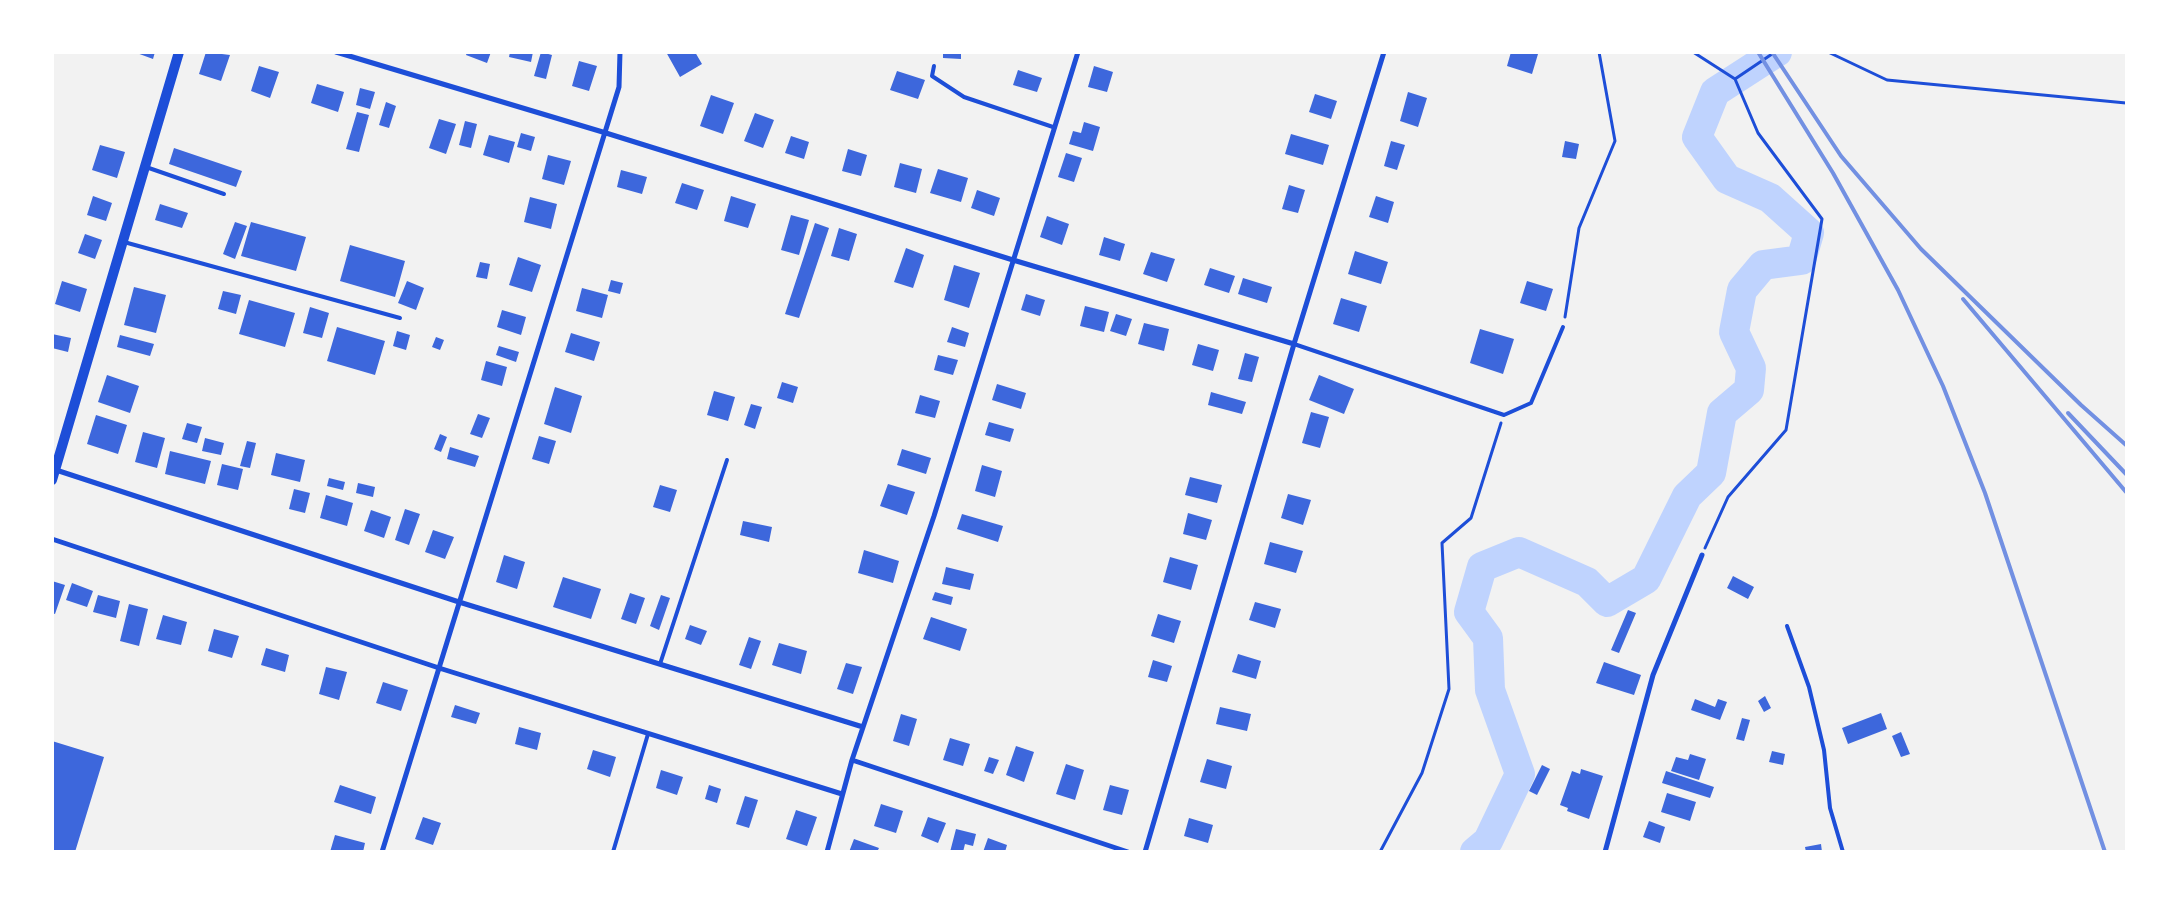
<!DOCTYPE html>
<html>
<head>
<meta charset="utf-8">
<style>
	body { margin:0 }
	#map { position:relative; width:2179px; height:904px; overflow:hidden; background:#f2f2f2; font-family:Montserrat,sans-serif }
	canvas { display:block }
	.frame { position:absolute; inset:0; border:54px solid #fff; pointer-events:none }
</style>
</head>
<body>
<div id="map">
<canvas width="2179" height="904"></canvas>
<div class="frame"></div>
</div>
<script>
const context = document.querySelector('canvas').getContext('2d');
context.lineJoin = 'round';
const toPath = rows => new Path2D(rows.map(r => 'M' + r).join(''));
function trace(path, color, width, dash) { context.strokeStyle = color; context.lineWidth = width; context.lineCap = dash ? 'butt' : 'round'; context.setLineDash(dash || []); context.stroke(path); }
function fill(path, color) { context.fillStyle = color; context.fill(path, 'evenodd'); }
trace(toPath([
	[1475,852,1488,841,1520,774,1490,690,1488,638,1469,612,1482,567,1519,552,1587,582,1607,602,1646,579,1687,496,1711,473,1722,413,1749,390,1751,368,1734,332,1742,290,1763,265,1801,260,1809,233,1770,198,1727,179,1697,137,1715,92,1777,52]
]), '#bfd3fe', 30);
fill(toPath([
	[134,52,155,52,153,59],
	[206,52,230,55,221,81,199,74],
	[467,52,491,52,487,63,466,55],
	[510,52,533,52,531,62,509,57],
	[541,52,552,55,546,79,534,76],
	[666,52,695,52,702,64,680,77],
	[943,52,961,52,961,59,943,58],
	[1511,52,1538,54,1532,74,1507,66],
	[579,61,597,66,589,91,572,86],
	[259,66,279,72,270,98,251,91],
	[1094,66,1113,72,1107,92,1088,87],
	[1018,70,1042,78,1037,92,1013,85],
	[897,71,925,80,918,99,890,90],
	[317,84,344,92,338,112,311,103],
	[360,88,375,92,370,109,356,105],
	[1408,92,1427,98,1418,127,1400,121],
	[1315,94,1337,101,1331,119,1309,112],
	[711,95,734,103,723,134,700,126],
	[386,102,396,106,389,128,379,125],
	[357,112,369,115,359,152,346,149],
	[755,113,774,120,763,148,744,141],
	[439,119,456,124,446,154,429,148],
	[465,121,477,124,471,148,459,145],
	[1084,122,1100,127,1093,151,1069,144,1073,131,1081,133],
	[521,133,535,137,531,151,517,147],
	[1291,134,1329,145,1323,165,1285,154],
	[489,135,515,142,509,163,483,155],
	[791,136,809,142,804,159,785,153],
	[1391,141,1405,145,1397,170,1384,166],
	[1565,141,1579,144,1576,159,1562,157],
	[100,145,125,152,117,178,92,170],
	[174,148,242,171,236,187,169,164],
	[848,149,867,155,861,176,842,171],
	[1066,153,1082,158,1074,182,1058,177],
	[548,155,571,161,564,185,542,179],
	[900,163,922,169,916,193,894,187],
	[938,169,968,178,961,202,930,193],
	[621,170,647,177,642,194,617,187],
	[682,183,704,190,697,210,675,203],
	[1289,185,1305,190,1298,213,1282,209],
	[977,190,1000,198,994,216,971,208],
	[93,196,112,203,106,221,87,215],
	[731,196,756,204,748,228,724,221],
	[1376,196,1394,202,1388,223,1369,217],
	[530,197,557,204,551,229,524,222],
	[160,204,188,213,182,228,155,220],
	[791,215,809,220,799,255,781,250],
	[1047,216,1069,224,1062,245,1040,237],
	[235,222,247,226,235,259,223,254],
	[251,222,306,237,296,271,241,256],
	[815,223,829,228,799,318,785,314],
	[839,228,857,234,849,261,831,256],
	[85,234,102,240,95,259,78,253],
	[1104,237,1125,244,1120,261,1099,255],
	[350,245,405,261,395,297,340,281],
	[906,248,924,255,913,288,894,282],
	[1355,251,1388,262,1381,284,1348,274],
	[1151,252,1175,259,1167,282,1143,274],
	[518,257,541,265,532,292,509,285],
	[480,262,490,264,487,279,476,277],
	[954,265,980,273,969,308,944,300],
	[1210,268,1235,276,1229,293,1204,285],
	[1243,278,1272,287,1267,303,1238,294],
	[611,280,623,283,620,294,608,291],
	[62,281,87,289,80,312,55,304],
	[407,281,424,288,416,310,398,303],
	[1527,281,1553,289,1546,311,1520,303],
	[134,287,166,295,156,333,124,325],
	[582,288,608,295,602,318,576,311],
	[223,291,241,295,236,314,218,309],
	[1026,294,1045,300,1040,316,1021,310],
	[1341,298,1367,306,1359,332,1333,324],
	[249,300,295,313,285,347,239,334],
	[1085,306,1109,312,1104,332,1080,326],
	[310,307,329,313,322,338,303,333],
	[502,310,526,317,521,335,497,327],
	[1116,314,1132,319,1126,336,1110,331],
	[1144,323,1169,329,1164,351,1138,344],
	[337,327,385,341,375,375,327,361],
	[952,327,969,333,965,347,947,342],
	[1480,329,1514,339,1503,374,1470,363],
	[397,331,410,335,406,350,393,346],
	[571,333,600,342,594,361,565,352],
	[52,334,71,338,68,352,52,348],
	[120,335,154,344,150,356,117,347],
	[436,337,444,340,440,350,432,347],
	[1198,344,1219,350,1213,371,1192,365],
	[499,346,519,352,516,362,496,355],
	[1245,353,1259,357,1252,382,1238,379],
	[938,355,958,360,953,375,934,370],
	[486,361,507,367,502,386,481,380],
	[107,375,139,386,130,413,98,402],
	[1319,375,1354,389,1344,414,1309,400],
	[782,382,798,387,793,403,777,398],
	[997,384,1026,393,1021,409,992,400],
	[555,387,582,396,571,433,544,424],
	[714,391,735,397,728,421,707,415],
	[1211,392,1246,402,1242,414,1208,405],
	[920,395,940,401,935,418,915,413],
	[751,404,762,407,755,429,744,425],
	[1311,412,1329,417,1320,448,1302,443],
	[478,414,490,418,482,438,470,434],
	[96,415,127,425,118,454,87,444],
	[989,422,1014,429,1010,442,985,435],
	[187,423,202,427,197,443,182,439],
	[143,432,165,438,157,468,135,462],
	[440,434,447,437,441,452,434,449],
	[539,436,556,441,549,464,532,459],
	[205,438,224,443,221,455,202,451],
	[247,441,256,443,250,468,240,466],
	[450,447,479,456,475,467,447,459],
	[902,449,931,458,926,474,897,465],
	[170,451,211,461,205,484,165,474],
	[276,453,305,460,300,482,271,475],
	[222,464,243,469,238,490,217,485],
	[982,465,1002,471,995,497,975,491],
	[1190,477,1222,485,1217,503,1185,495],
	[329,478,345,482,343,490,327,486],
	[358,483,375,487,373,497,356,493],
	[888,484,915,492,907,515,880,506],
	[660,485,677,490,670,512,653,507],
	[294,489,310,493,305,513,289,509],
	[1288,494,1311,500,1303,525,1281,518],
	[326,495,353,503,347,526,320,518],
	[405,509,420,514,409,545,395,540],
	[371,510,391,517,384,538,364,531],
	[1188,513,1212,520,1206,540,1183,534],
	[962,514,1003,526,998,542,957,529],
	[743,521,772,527,769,542,740,535],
	[433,530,454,537,445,559,425,552],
	[1270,542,1303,551,1296,573,1264,564],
	[864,550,899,561,893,583,858,573],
	[504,555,525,562,517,589,496,582],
	[1170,557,1198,565,1191,590,1163,582],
	[946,567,974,574,970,590,942,584],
	[1733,576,1754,587,1748,599,1727,588],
	[563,577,601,589,591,619,553,607],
	[52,581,65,585,55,614,52,613],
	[72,583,93,591,87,607,66,600],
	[935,592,953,597,951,605,932,600],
	[630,593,645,598,636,624,621,619],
	[98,595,120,601,116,618,93,612],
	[661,595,670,598,659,630,650,626],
	[1255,602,1281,609,1275,628,1249,620],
	[129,604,148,609,139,646,120,641],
	[1628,610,1636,613,1619,653,1611,650],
	[1158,614,1181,621,1174,643,1151,636],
	[163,615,187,622,181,645,156,639],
	[931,617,967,629,960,651,923,639],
	[690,625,707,631,701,645,685,639],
	[214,629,239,636,232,658,208,651],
	[749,637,761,641,751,669,739,665],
	[779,643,807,651,801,674,772,665],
	[266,648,289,655,285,672,261,665],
	[1238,654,1261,661,1256,679,1232,672],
	[1153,660,1172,666,1167,682,1148,677],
	[1604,662,1641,675,1634,695,1596,683],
	[846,663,862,667,853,694,837,689],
	[326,667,347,672,339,700,319,694],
	[383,682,408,690,401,711,376,703],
	[1765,696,1771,708,1764,712,1758,701],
	[1695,699,1715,707,1718,699,1727,702,1720,720,1691,710],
	[455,705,480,713,476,724,451,717],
	[1220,707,1251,714,1247,731,1216,724],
	[1881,713,1887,729,1848,744,1842,728],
	[901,714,917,719,909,746,893,741],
	[1742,718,1750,720,1744,741,1736,739],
	[519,727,541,733,537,750,515,744],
	[1901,732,1910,754,1901,757,1892,736],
	[950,738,970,744,963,766,943,760],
	[52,741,104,757,75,852,52,852],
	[1016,746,1034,752,1024,782,1006,775],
	[593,750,616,757,610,777,587,769],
	[1772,751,1785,754,1783,765,1769,762],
	[1690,754,1706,759,1699,780,1671,771,1676,757,1688,760],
	[989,757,999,760,993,774,984,771],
	[1207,759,1232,766,1226,789,1200,782],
	[1066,764,1084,770,1075,800,1056,794],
	[1542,765,1550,769,1537,795,1529,791],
	[1581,769,1603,776,1589,819,1567,811,1568,808,1560,805,1572,771,1580,774],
	[661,770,683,777,677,795,656,788],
	[1666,771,1714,787,1710,798,1662,783],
	[340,785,376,797,371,814,334,802],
	[709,785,721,789,717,803,705,799],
	[1110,785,1129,790,1122,815,1103,810],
	[1667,793,1696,802,1690,821,1661,812],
	[745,796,758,800,749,828,736,824],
	[881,804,903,811,896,833,874,826],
	[796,810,817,817,807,846,786,839],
	[423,817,441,823,433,845,415,839],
	[928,817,946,823,938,843,921,836],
	[1189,818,1213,825,1208,843,1184,836],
	[1649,821,1665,827,1660,843,1643,837],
	[956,829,976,834,973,846,965,844,963,852,950,852],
	[335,835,365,843,363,852,330,852],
	[988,838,1007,845,1005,852,983,852],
	[854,839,879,848,877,852,849,852],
	[1821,844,1822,852,1806,852,1805,847]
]), '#3d67dc');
trace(toPath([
	[1693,52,1735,79,1775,52],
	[1828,52,1887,80,2126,103],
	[1565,317,1579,228,1615,141,1599,52],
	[1705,548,1728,497,1786,430,1822,219,1758,133,1735,79],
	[1380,852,1422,773,1449,689,1442,543,1471,518,1501,423]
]), '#1d4ed8', 3);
trace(toPath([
	[934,66,932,76,964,97,1053,127],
	[146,167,224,194],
	[124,242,400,318],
	[1294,344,1504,415,1531,403,1563,327],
	[1787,626,1809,687,1824,750,1830,808,1843,852],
	[660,664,727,460],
	[613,852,648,734]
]), '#1d4ed8', 4);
trace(toPath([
	[336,52,606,133,1013,260,1294,344],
	[56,470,459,602,863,727],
	[52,539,439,668,842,794],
	[852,760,1128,852],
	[382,852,619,87,620,52],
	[827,852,852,760,934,516,1078,52],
	[1145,852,1294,344,1384,52],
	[1605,852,1653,675,1702,555]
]), '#1d4ed8', 5);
trace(toPath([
	[52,480,179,52]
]), '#1d4ed8', 10);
trace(toPath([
	[1758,52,1833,173,1898,290,1943,386,1985,493,2105,852],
	[1772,52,1841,156,1921,249,2081,405,2126,445],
	[1963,299,2126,492],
	[2068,413,2126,474]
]), '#7290e2', 4);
</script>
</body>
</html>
